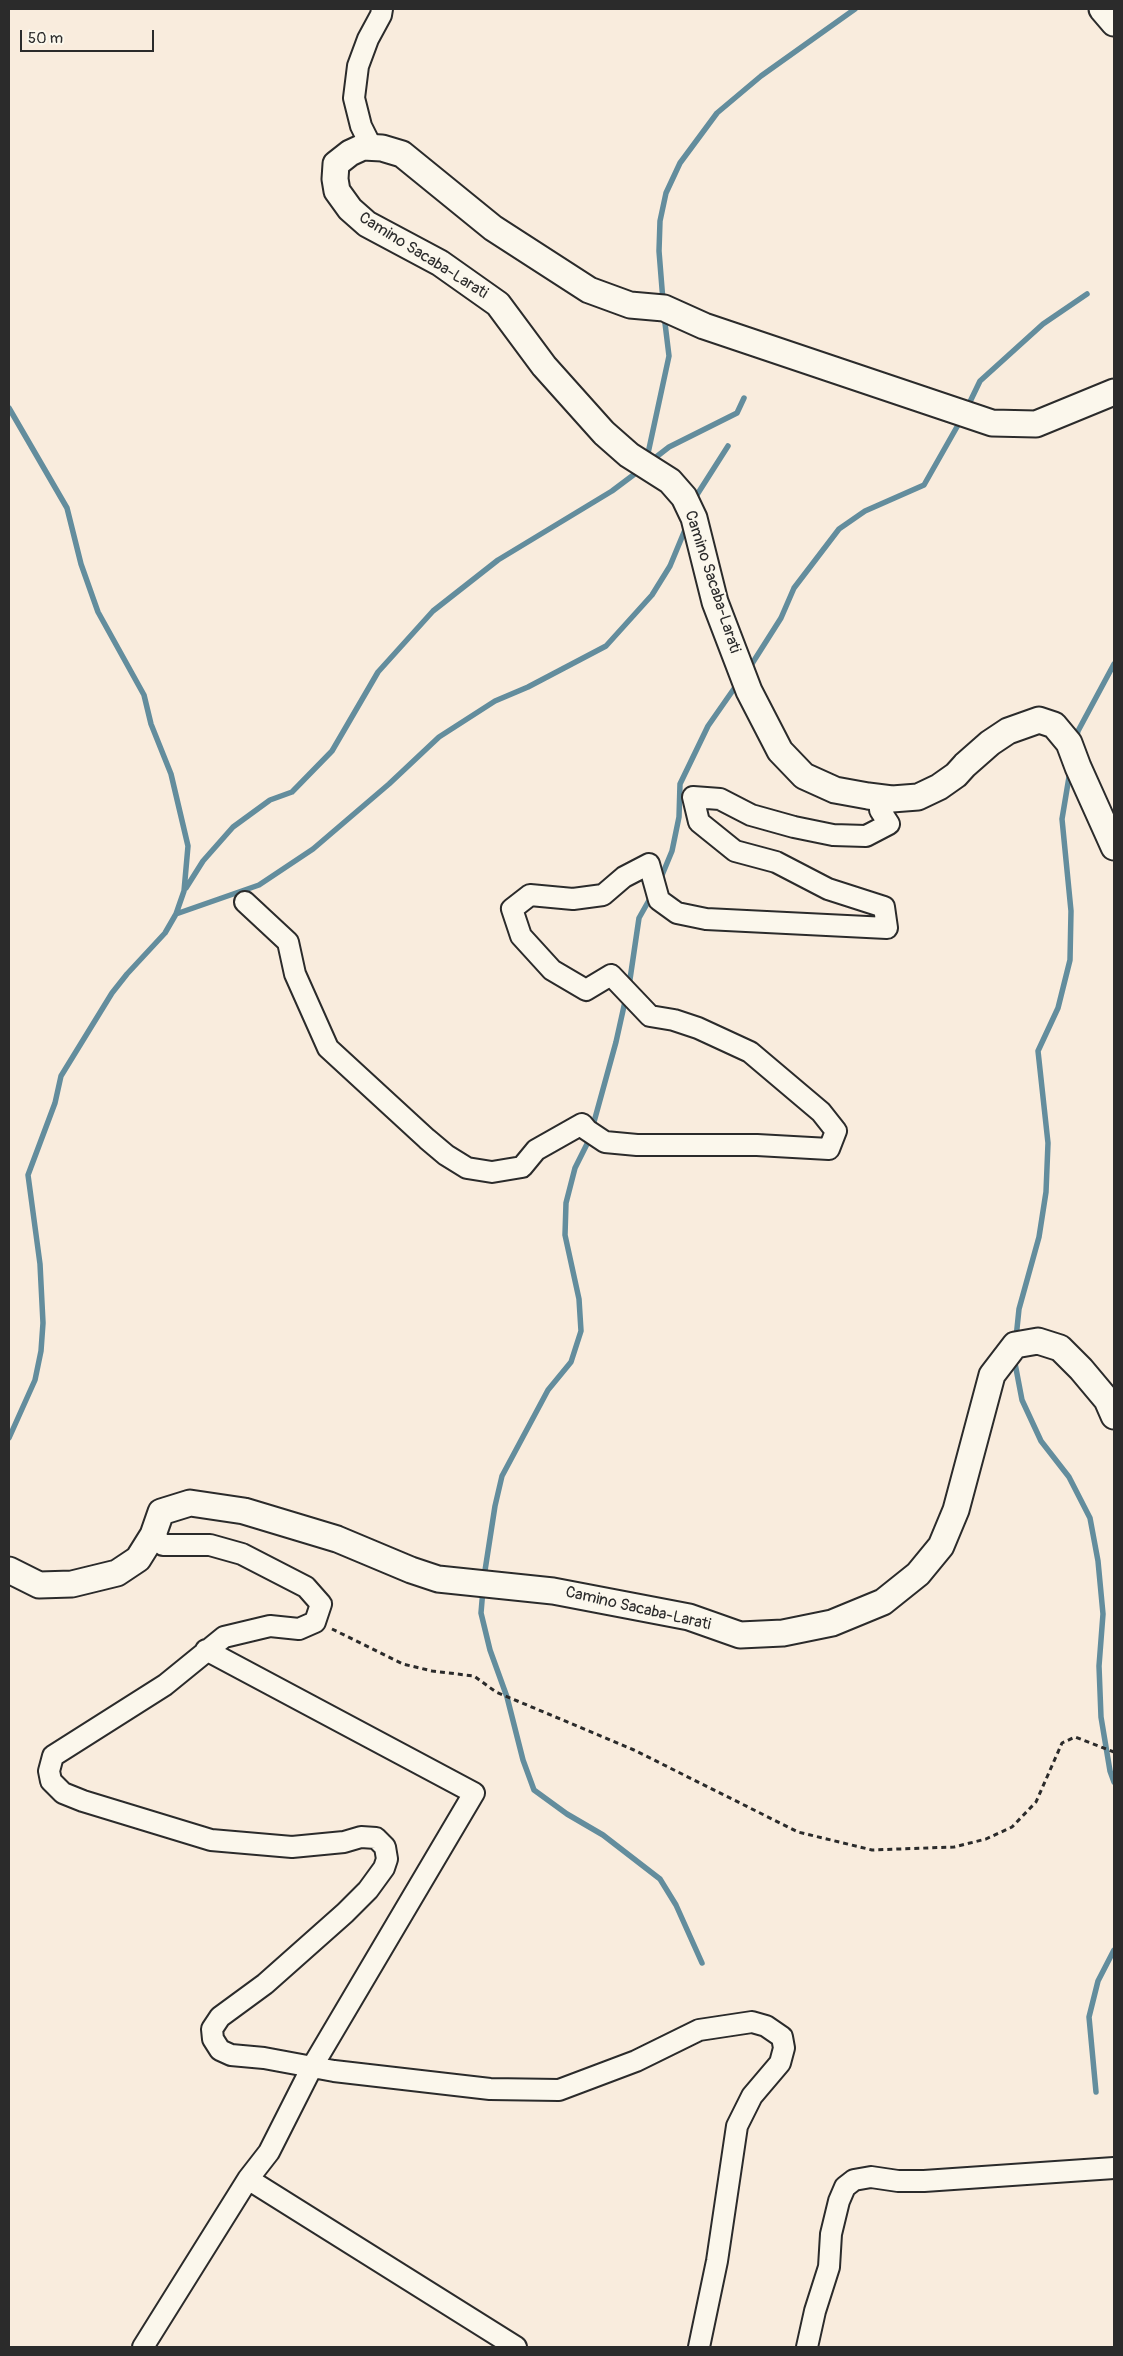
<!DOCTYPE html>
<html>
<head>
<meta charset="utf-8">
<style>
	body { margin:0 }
	#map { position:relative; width:1123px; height:2356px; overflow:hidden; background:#f9ecdd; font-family:Pangolin,sans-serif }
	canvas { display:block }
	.frame { position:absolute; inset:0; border:10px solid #2b2b2b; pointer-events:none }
	.scale { position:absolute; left:20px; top:30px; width:134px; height:22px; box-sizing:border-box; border:2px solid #2b2b2b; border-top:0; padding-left:6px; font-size:15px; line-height:18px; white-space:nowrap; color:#2b2b2b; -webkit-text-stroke:4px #fbf7ec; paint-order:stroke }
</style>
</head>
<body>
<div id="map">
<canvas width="1123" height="2356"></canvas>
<div class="frame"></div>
<div class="scale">50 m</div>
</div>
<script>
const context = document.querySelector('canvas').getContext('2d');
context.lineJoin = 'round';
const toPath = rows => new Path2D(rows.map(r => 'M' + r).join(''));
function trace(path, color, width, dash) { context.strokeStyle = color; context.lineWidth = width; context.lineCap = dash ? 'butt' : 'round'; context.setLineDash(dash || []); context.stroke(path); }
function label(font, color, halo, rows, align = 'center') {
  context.font = font + ' Pangolin,sans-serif'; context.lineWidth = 4; context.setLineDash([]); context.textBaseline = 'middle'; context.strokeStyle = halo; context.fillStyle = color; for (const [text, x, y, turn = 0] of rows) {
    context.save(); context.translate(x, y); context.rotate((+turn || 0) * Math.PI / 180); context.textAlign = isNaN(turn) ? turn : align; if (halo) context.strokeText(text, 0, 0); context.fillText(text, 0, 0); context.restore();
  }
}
trace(toPath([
	[663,301,659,251,660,221,666,193,680,163,717,113,761,76,855,9],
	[9,408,67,508,81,564,98,612,144,695,151,724,171,774,188,846,184,891,176,914,165,933,127,974,112,993,61,1076,55,1103,28,1175,40,1264,43,1323,41,1351,35,1380,9,1438],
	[967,408,980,381,1043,324,1087,294],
	[647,458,669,356,664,315],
	[651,461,669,447,737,413,744,398],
	[693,501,728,446],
	[748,670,781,618,794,588,839,529,865,511,924,485,962,418],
	[1076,740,1078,731,1114,664],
	[660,880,672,851,679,817,680,784,708,726,738,683],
	[186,888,203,861,233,827,270,800,292,792,332,751,378,672,433,611,498,560,612,491,640,470],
	[176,914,259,885,313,849,389,784,439,737,495,701,528,687,606,646,652,595,670,566,687,525],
	[629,986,639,918,652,895],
	[1016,1338,1019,1309,1039,1237,1046,1192,1048,1143,1038,1051,1058,1008,1070,960,1071,911,1062,819,1070,771],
	[1014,1358,1022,1400,1041,1441,1069,1477,1090,1518,1098,1561,1103,1614,1099,1666,1101,1717,1110,1771,1114,1782],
	[484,1577,495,1506,502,1476,548,1390,571,1362,581,1331,579,1299,565,1235,566,1203,575,1168,589,1140,616,1042,626,997],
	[483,1589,481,1613,490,1650,507,1697,523,1760,534,1790,567,1814,603,1835,660,1879,676,1905,702,1963],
	[1096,2092,1089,2017,1098,1981,1114,1950]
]), '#638d9d', 5.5);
const minor = toPath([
	[372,148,361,126,354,98,358,66,368,39,381,15,382,9],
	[245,902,288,942,295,974,328,1048,427,1139,446,1155,467,1168,492,1172,522,1167,536,1150,582,1124,587,1130,605,1142,637,1145,757,1145,829,1149,836,1131,821,1112,750,1052,698,1028,674,1020,650,1016,611,975,586,990,552,970,521,936,512,909,530,895,573,899,603,895,624,877,649,864,659,900,677,913,706,919,887,928,884,907,828,889,776,862,735,851,699,822,693,797,720,799,751,815,794,827,833,835,866,836,889,824,880,810,892,799],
	[153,1535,163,1545,210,1545,242,1554,306,1587,321,1604,315,1622,299,1629,270,1626,224,1637,165,1685,53,1756,49,1771,51,1781,63,1793,83,1801,211,1840,292,1847,344,1842,361,1837,376,1838,385,1847,387,1859,384,1868,368,1890,345,1913,265,1984,220,2017,212,2029,213,2039,220,2050,231,2055,264,2058,334,2071,490,2089,559,2090,636,2061,699,2030,752,2022,766,2026,782,2037,784,2048,780,2063,752,2096,737,2126,717,2261,699,2347],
	[248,2179,516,2347],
	[143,2347,248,2179,269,2152,312,2067,474,1793,206,1650],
	[807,2347,815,2311,829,2267,831,2234,839,2201,845,2187,854,2180,871,2177,898,2181,924,2181,1114,2168]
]);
const tertiary = toPath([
	[1102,9,1114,23],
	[1114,392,1036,424,992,423,704,326,664,308,630,305,589,290,493,228,402,154,382,148,363,147,350,153,336,164,335,179,337,191,350,209,367,224,440,263,498,304,544,366,604,433,629,455,670,481,684,497,694,518,715,602,749,691,780,751,804,776,835,790,868,796,892,799,918,797,939,787,956,775,965,765,990,743,1008,731,1039,720,1054,725,1069,743,1078,767,1114,847],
	[9,1570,39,1585,72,1584,117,1573,138,1559,153,1535,161,1512,190,1503,244,1511,337,1539,411,1570,438,1579,553,1591,689,1617,740,1635,783,1633,832,1623,883,1602,918,1574,941,1546,956,1510,992,1375,1015,1345,1038,1341,1060,1348,1081,1369,1107,1400,1114,1416]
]);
trace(minor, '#2b2b2b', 24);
trace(tertiary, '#2b2b2b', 29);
trace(toPath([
	[332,1629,403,1664,432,1671,474,1676,496,1692,634,1750,798,1832,872,1850,954,1847,986,1839,1012,1827,1036,1802,1062,1743,1075,1737,1114,1752]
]), '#2b2b2b', 3, [5, 4]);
trace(minor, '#fbf7ec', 20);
trace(tertiary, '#fbf7ec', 25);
label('16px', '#2b2b2b', '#fbf7ec', [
	["Camino Sacaba-Larati",423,256,32],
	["Camino Sacaba-Larati",712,582,72],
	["Camino Sacaba-Larati",638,1609,13]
]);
</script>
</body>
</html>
